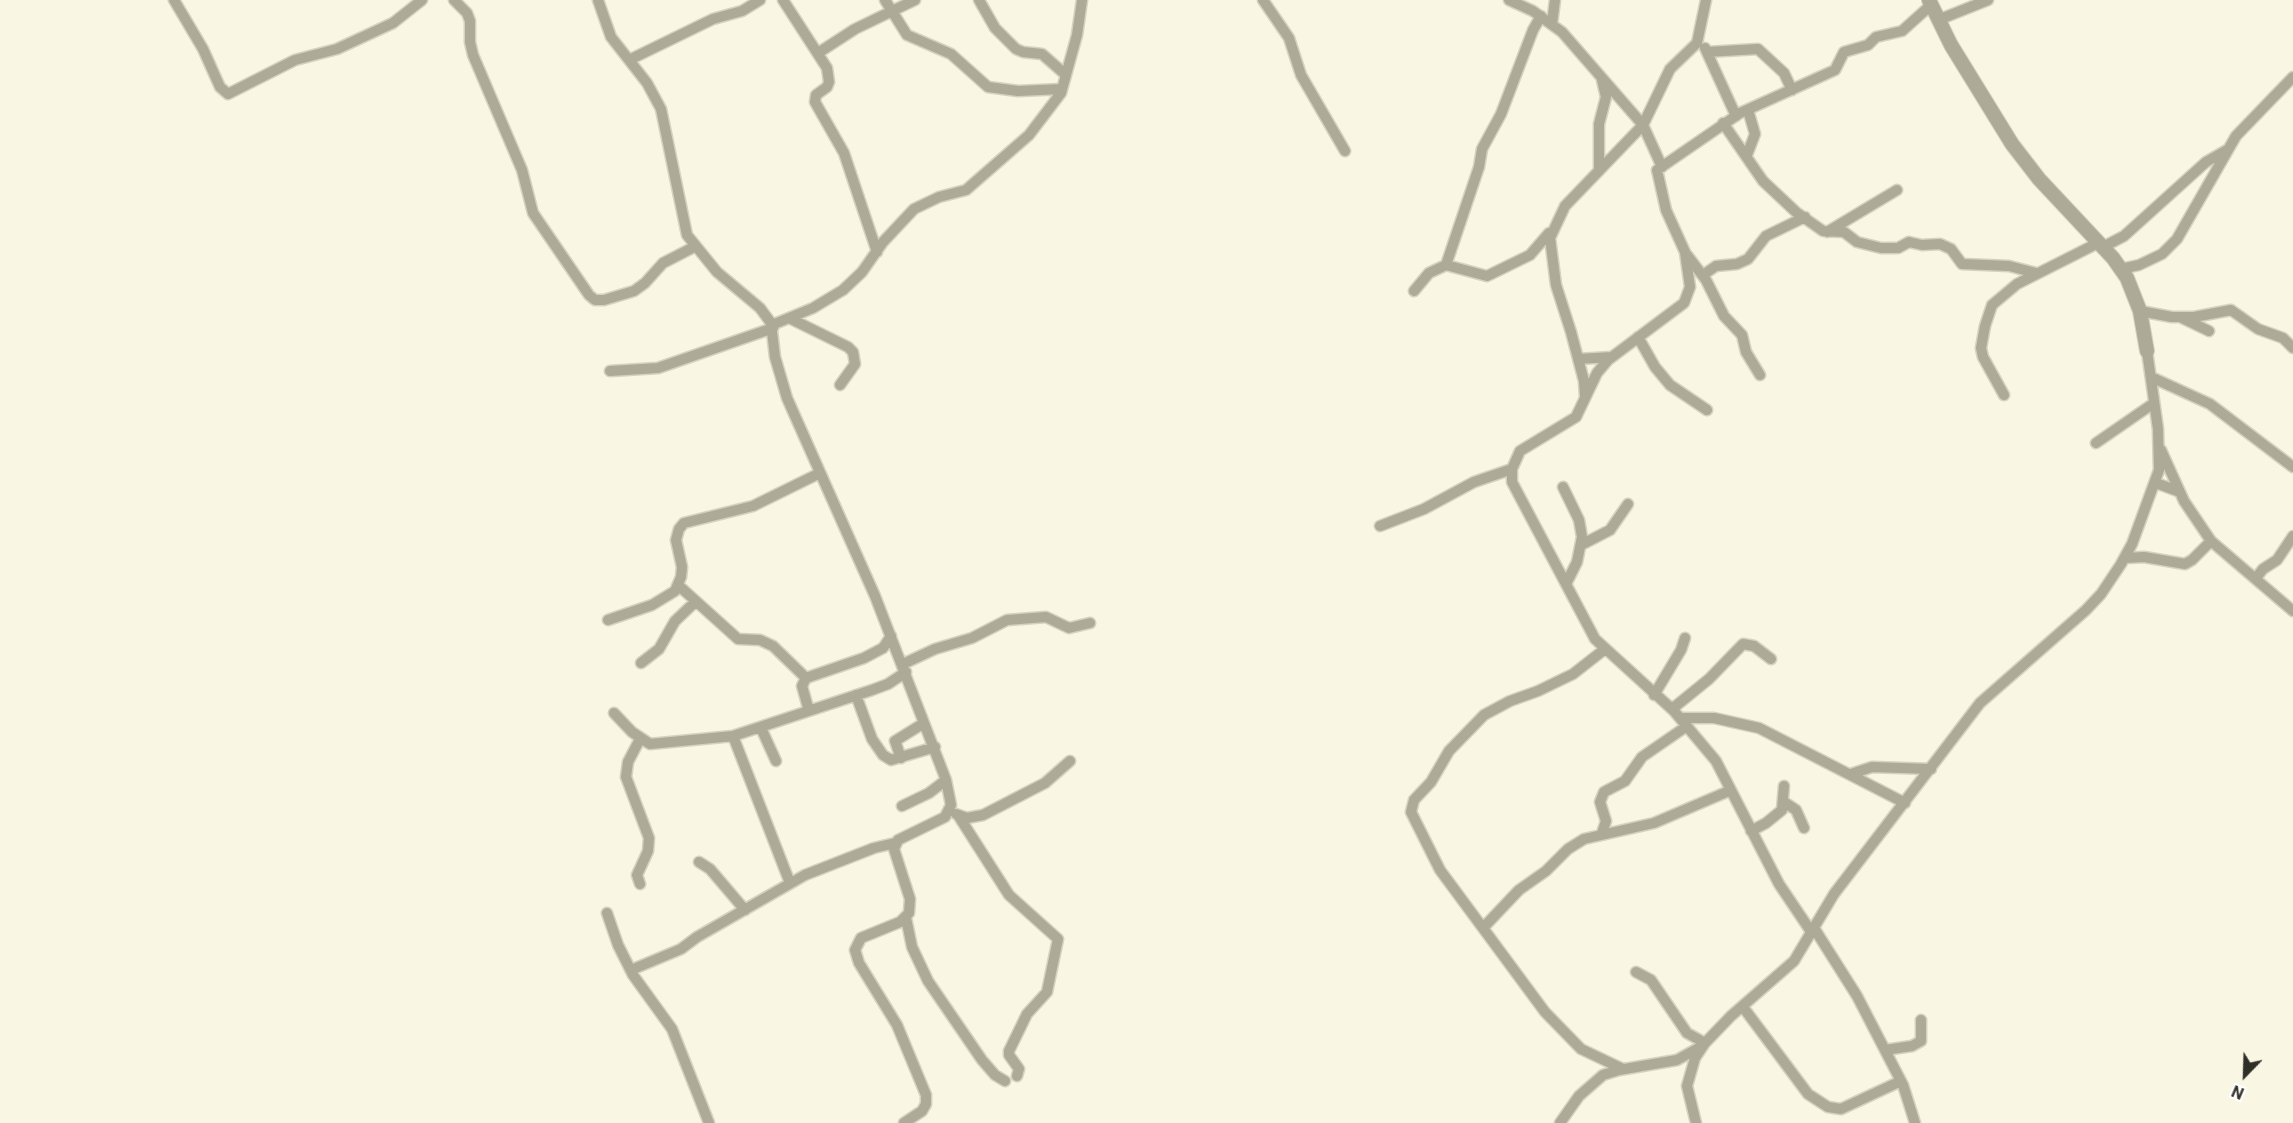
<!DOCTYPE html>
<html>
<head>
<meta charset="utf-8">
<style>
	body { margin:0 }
	#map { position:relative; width:2293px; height:1123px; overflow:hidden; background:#f9f6e3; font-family:Roboto,sans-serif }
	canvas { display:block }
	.north { position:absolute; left:2215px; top:1045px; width:60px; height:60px; -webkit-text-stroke:4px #fff; paint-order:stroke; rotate:203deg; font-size:16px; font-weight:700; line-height:24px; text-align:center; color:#2f2e27 }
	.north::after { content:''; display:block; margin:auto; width:21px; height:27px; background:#2f2e27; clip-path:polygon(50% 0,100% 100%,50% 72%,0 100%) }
</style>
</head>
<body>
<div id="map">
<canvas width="2293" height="1123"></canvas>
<div class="north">N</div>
</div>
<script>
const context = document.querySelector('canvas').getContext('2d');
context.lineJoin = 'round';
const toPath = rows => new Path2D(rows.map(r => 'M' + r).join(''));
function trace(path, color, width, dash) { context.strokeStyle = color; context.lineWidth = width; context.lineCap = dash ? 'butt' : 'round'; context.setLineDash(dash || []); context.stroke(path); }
const minor = toPath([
	[174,0,203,49,220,87,228,94,295,60,337,49,393,23,422,0],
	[454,0,467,13,470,21,470,42,473,55,522,170,533,213,589,295,595,300,604,300,634,291,645,283,663,263,696,246],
	[598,0,611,37,647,83,661,109,687,235,717,272,760,308,771,323,775,357,787,398,875,596,946,780,951,805,945,817,898,840,894,849,910,899,909,913,900,922,861,938,855,950,859,963,897,1025,926,1095,926,1104,922,1111,904,1123],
	[783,0,827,68,829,82,827,87,816,95,815,102,844,153,877,252],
	[885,0,907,35,951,54,988,87,1018,91,1062,89],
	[979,0,995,28,1016,49,1023,52,1042,54,1066,75],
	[1263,0,1289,38,1301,75,1345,151],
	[1509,0,1533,11,1562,32,1643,125,1662,167],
	[1938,20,1988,0],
	[1552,24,1555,0],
	[1705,48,1736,116],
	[1707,52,1758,49,1784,73,1792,90],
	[818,53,855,29,915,0],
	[629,60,713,19,742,11,760,0],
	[1723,123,1763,181,1796,212,1823,231,1844,232,1857,242,1881,248,1898,248,1909,242,1922,245,1940,244,1951,249,1962,264,2009,266,2036,273],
	[1747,155,1755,134,1748,110],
	[1599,171,1599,124,1606,97,1602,80],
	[1827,232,1897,190],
	[2103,247,2124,236,2206,162,2227,150],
	[1687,255,1706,280,1724,316,1742,335,1746,352,1760,375],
	[1446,265,1479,167,1482,149,1501,114,1533,30,1541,16],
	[2121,269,2139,265,2162,254,2177,239,2236,136,2293,77],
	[1703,275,1716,266,1737,264,1748,259,1766,236,1805,217],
	[1414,291,1429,273,1446,265,1487,276,1530,255,1549,233],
	[2140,311,2172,317,2194,317,2231,310,2258,329,2283,338,2293,348],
	[789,318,848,347,853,352,855,364,840,385],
	[2182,318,2209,331],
	[772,325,813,308,843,290,862,272,883,242,914,209,939,197,966,190,1029,135,1061,93,1077,35,1082,0],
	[1638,337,1655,367,1670,385,1707,410],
	[1578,359,1612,357],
	[610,371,658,368,773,328],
	[2151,377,2210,404,2293,467],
	[2004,395,1983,357,1981,348,1985,326,1992,305,2017,284,2098,243],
	[1585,396,1584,381,1571,332,1556,285,1550,238,1565,206,1643,125,1670,69,1697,43,1706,0],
	[2096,443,2154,403],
	[2161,450,2184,501,2211,541,2293,611],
	[2156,483,2180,492],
	[1563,487,1579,520,1582,537,1577,562,1566,584],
	[1380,526,1424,509,1474,482,1512,469],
	[1581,545,1610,530,1628,504],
	[2125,558,2144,557,2185,564,2192,560,2211,541],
	[2256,578,2263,569,2277,560,2293,536],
	[678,585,738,639,760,640,773,646,806,678],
	[608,620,652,605,675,591,681,577,682,567,676,540,679,529,684,523,753,506,820,473],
	[1605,649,1573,674,1538,691,1510,701,1484,715,1449,751,1431,782,1414,800,1411,812,1440,870,1545,1012,1581,1049,1623,1069],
	[641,663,659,649,675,621,695,602],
	[903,664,935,649,972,638,1007,620,1046,617,1069,628,1090,623],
	[856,695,872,739,883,755,891,760,935,747],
	[1654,695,1681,650,1685,638],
	[1672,709,1709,679,1743,644,1754,646,1771,659],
	[809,711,802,686,806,678,864,658,883,648,891,636],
	[614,713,632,732,650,744,733,736,872,690,888,684,906,672],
	[1681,718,1714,718,1759,728,1905,803],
	[761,728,776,761],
	[733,736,790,883],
	[901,758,895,741,924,723],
	[1851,774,1872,767,1931,769],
	[1784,802,1796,810,1804,828],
	[902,806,929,793,946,780],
	[956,814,967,818,983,815,1045,783,1070,761],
	[958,815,1009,895,1058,939,1047,992,1027,1014,1009,1051,1009,1055,1019,1069,1017,1076],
	[1751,831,1766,823,1782,810,1784,786],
	[1602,833,1606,821,1600,802,1604,792,1625,781,1642,757,1687,726],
	[699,862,710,869,745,910],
	[640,884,637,875,648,851,649,838,626,777,628,762,640,739],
	[607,913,618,945,633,975,672,1029,709,1123],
	[906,918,912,947,928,981,982,1060,995,1075,1005,1081],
	[1483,928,1519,890,1546,871,1568,849,1584,839,1654,823,1729,791],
	[1814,928,1857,996,1903,1085,1915,1123],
	[1812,933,1779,884,1716,761,1674,711,1595,639,1512,482,1512,469,1520,451,1576,417,1597,373,1608,360,1684,303,1690,287,1685,252,1666,210,1657,170,1740,113,1835,70,1844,52,1868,45,1876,37,1902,31,1931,5],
	[631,970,681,949,697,937,805,875,874,848,895,843],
	[1636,972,1651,980,1687,1033,1705,1043],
	[1743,1007,1808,1094,1828,1107,1841,1109,1901,1081],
	[1885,1050,1912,1046,1921,1041,1921,1020],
	[1560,1123,1579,1096,1603,1075,1619,1070,1677,1060,1702,1046],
	[1696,1123,1687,1086,1695,1058,1705,1043,1731,1016,1794,961,1834,894,1980,703,2086,610,2101,594,2121,564,2132,544,2159,470,2158,429,2147,351]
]);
const tertiary = toPath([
	[1929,0,1951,45,2012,144,2039,179,2113,258,2127,278,2140,311,2147,351]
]);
trace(minor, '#d5d2c1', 13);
trace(tertiary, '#d5d2c1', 16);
trace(minor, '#adaa97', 10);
trace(tertiary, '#adaa97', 14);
</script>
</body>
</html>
